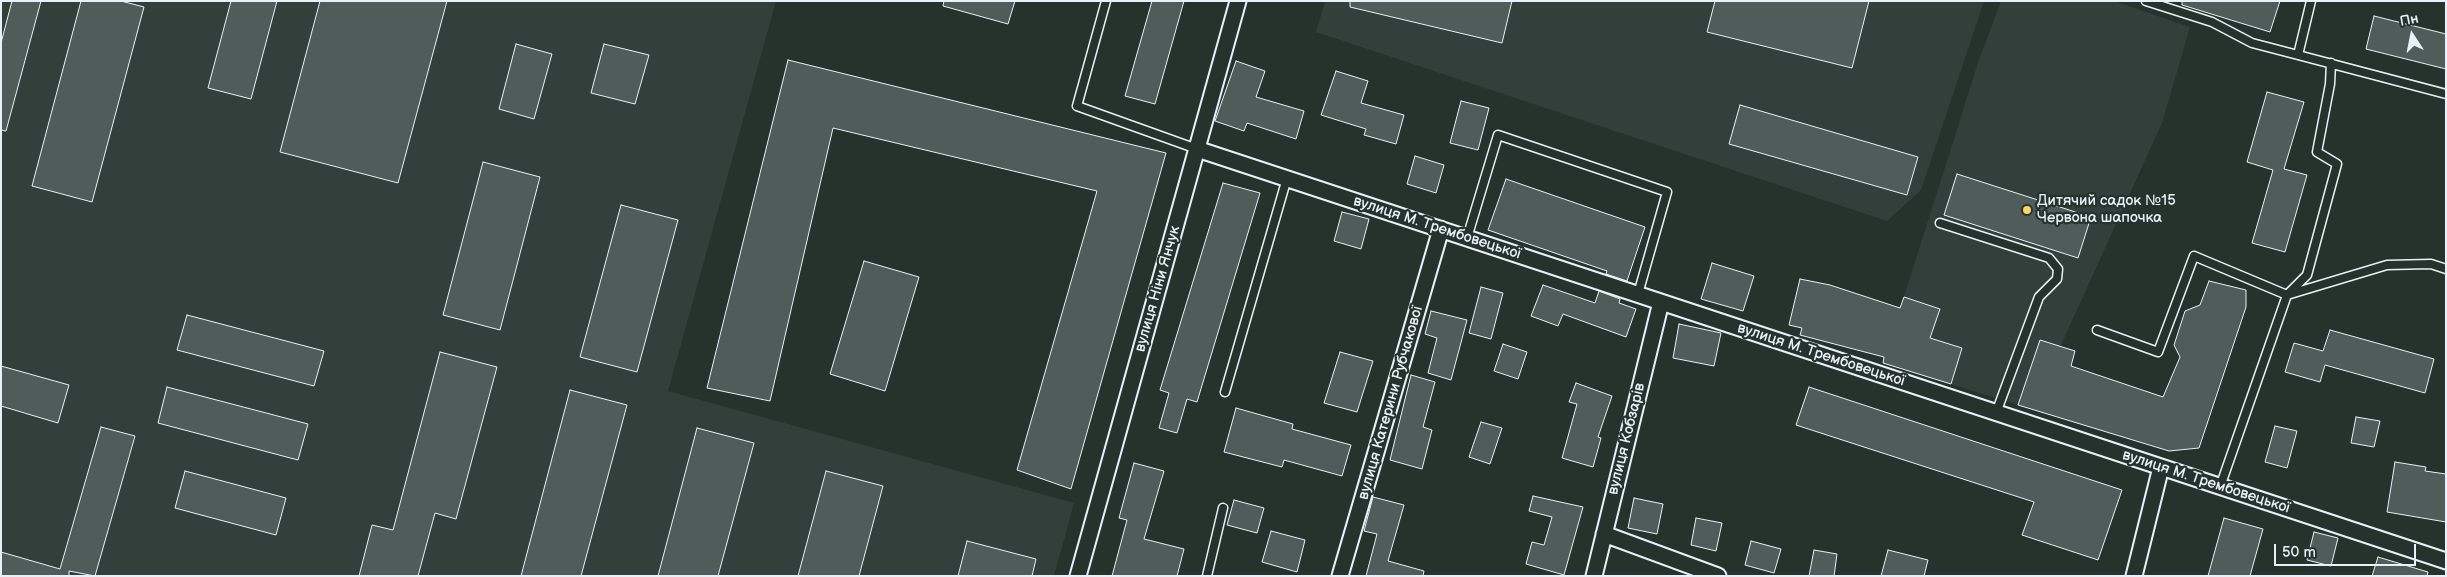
<!DOCTYPE html>
<html>
<head>
<meta charset="utf-8">
<style>
	body { margin:0 }
	#map { position:relative; width:2447px; height:577px; overflow:hidden; background:#26332d; font-family:"Balsamiq Sans",sans-serif }
	canvas { display:block }
	.frame { position:absolute; inset:0; border:2px solid #e8f1f8; pointer-events:none }
	.north { position:absolute; left:2387px; top:10px; width:50px; height:50px; -webkit-text-stroke:4px #26332d; paint-order:stroke; rotate:349deg; font-size:14px; font-weight:700; line-height:20px; text-align:center; color:#e8f1f8 }
	.north::after { content:''; display:block; margin:auto; width:18px; height:22px; background:#e8f1f8; clip-path:polygon(50% 0,100% 100%,50% 72%,0 100%) }
	.scale { position:absolute; left:2274px; top:544px; width:142px; height:22px; box-sizing:border-box; border:2px solid #e8f1f8; border-top:0; padding-left:6px; font-size:15px; line-height:18px; white-space:nowrap; color:#e8f1f8; -webkit-text-stroke:4px #26332d; paint-order:stroke }
</style>
</head>
<body>
<div id="map">
<canvas width="2447" height="577"></canvas>
<div class="frame"></div>
<div class="north">Пн</div>
<div class="scale">50 m</div>
</div>
<script>
const context = document.querySelector('canvas').getContext('2d');
context.lineJoin = 'round';
function fill(path, color) { context.fillStyle = color; context.fill(path, 'evenodd'); }
const toPath = rows => new Path2D(rows.map(r => 'M' + r).join(''));
function trace(path, color, width, dash) { context.strokeStyle = color; context.lineWidth = width; context.lineCap = dash ? 'butt' : 'round'; context.setLineDash(dash || []); context.stroke(path); }
function label(font, color, halo, rows, align = 'center') {
  context.font = font + ' "Balsamiq Sans",sans-serif'; context.lineWidth = 4.5; context.setLineDash([]); context.textBaseline = 'middle'; context.strokeStyle = halo; context.fillStyle = color; for (const [text, x, y, turn = 0] of rows) {
    context.save(); context.translate(x, y); context.rotate((+turn || 0) * Math.PI / 180); context.textAlign = isNaN(turn) ? turn : align; if (halo) context.strokeText(text, 0, 0); context.fillText(text, 0, 0); context.restore();
  }
}
fill(toPath([
	[1,1,776,1,668,391,1074,503,1054,576,1,576],
	[1325,1,1984,1,1921,190,1887,221,1316,32],
	[2001,1,2114,1,2190,27,2162,123,2060,347,2040,341,2018,405,1883,363,1978,63]
]), '#333f3a');
const building = toPath([
	[12,1,41,1,6,131,1,130,1,43,12,1],
	[81,1,121,1,144,7,92,202,32,186,81,1],
	[231,1,277,1,251,99,208,88,231,1],
	[320,1,447,1,398,183,280,152,320,1],
	[944,1,1015,1,1008,24,943,6,944,1],
	[1152,1,1184,1,1155,104,1125,96,1152,1],
	[1350,1,1512,1,1502,43,1350,7,1350,1],
	[1715,1,1869,1,1852,68,1707,32,1715,1],
	[2182,1,2280,1,2270,32,2182,5,2182,1],
	[2374,16,2446,34,2446,69,2366,49,2374,16],
	[516,44,552,54,534,119,499,109,516,44],
	[604,44,649,55,635,104,591,93,604,44],
	[788,60,1166,153,1071,489,1017,470,1097,191,833,128,770,401,707,388,788,60],
	[1236,61,1265,71,1256,97,1304,111,1296,139,1247,123,1244,131,1215,121,1236,61],
	[1336,71,1368,81,1361,103,1404,115,1396,144,1364,135,1366,129,1321,115,1336,71],
	[2267,92,2304,102,2284,169,2307,175,2285,252,2252,243,2273,170,2247,162,2267,92],
	[1461,101,1489,108,1478,150,1450,143,1461,101],
	[1740,105,1918,157,1907,195,1729,144,1740,105],
	[1415,156,1444,165,1436,193,1407,184,1415,156],
	[483,162,540,177,500,330,443,315,483,162],
	[1957,174,2091,217,2078,258,1944,215,1957,174],
	[1506,179,1645,227,1627,281,1606,274,1607,271,1488,230,1506,179],
	[1223,183,1260,193,1197,402,1187,399,1177,433,1159,428,1169,393,1160,390,1223,183],
	[621,205,678,220,637,372,580,357,621,205],
	[1342,212,1369,219,1361,249,1334,241,1342,212],
	[864,261,919,277,885,391,830,374,864,261],
	[1712,263,1754,276,1743,311,1701,299,1712,263],
	[1800,279,1830,285,1900,308,1904,297,1940,309,1930,338,1962,348,1951,384,1883,363,1884,357,1800,335,1802,328,1789,325,1800,279],
	[2209,281,2246,290,2246,307,2199,448,2169,451,2018,405,2040,340,2075,351,2071,366,2163,397,2180,357,2174,345,2185,311,2200,305,2209,281],
	[1543,285,1595,303,1599,291,1620,299,1619,303,1636,309,1626,337,1563,314,1558,326,1531,316,1543,285],
	[1481,287,1503,293,1491,339,1469,333,1481,287],
	[1431,311,1467,320,1451,380,1428,373,1437,338,1425,334,1431,311],
	[187,315,324,351,314,386,177,350,187,315],
	[1679,324,1721,333,1714,366,1673,358,1679,324],
	[2330,330,2434,359,2425,393,2325,365,2320,382,2285,372,2294,343,2323,351,2330,330],
	[1503,344,1527,352,1518,379,1494,371,1503,344],
	[440,352,497,367,456,519,435,513,418,576,359,576,372,525,393,530,440,352],
	[1340,352,1373,361,1357,412,1324,403,1340,352],
	[1,366,69,385,58,423,1,406,1,366],
	[1411,375,1435,382,1423,427,1432,430,1422,469,1390,460,1411,375],
	[1576,383,1612,396,1598,437,1601,438,1593,467,1562,458,1577,404,1569,402,1576,383],
	[167,387,308,424,298,460,158,423,167,387],
	[1809,387,2122,490,2098,560,2022,535,2034,502,1796,425,1809,387],
	[570,390,627,405,581,576,521,576,570,390],
	[1236,408,1293,424,1292,429,1351,445,1342,476,1284,460,1282,467,1224,452,1236,408],
	[2356,417,2380,421,2374,447,2351,443,2356,417],
	[1481,422,1502,428,1490,464,1469,457,1481,422],
	[2275,426,2297,431,2287,468,2265,462,2275,426],
	[101,427,135,436,95,576,69,571,69,576,1,576,1,552,60,569,101,427],
	[697,428,754,443,718,576,658,576,697,428],
	[2395,462,2426,467,2425,471,2446,474,2446,522,2387,512,2395,462],
	[1134,463,1164,471,1144,539,1184,549,1177,576,1112,576,1127,520,1119,518,1134,463],
	[185,471,286,498,276,535,175,508,185,471],
	[826,471,883,486,859,576,798,576,826,471],
	[1533,496,1583,507,1564,575,1526,564,1532,542,1544,545,1552,517,1529,511,1533,496],
	[1373,497,1404,505,1388,561,1424,571,1423,576,1366,576,1377,534,1364,531,1373,497],
	[1634,498,1663,504,1657,534,1628,528,1634,498],
	[1234,500,1264,508,1257,533,1227,525,1234,500],
	[1696,518,1722,523,1716,551,1691,545,1696,518],
	[2224,518,2263,529,2250,576,2208,576,2224,518],
	[1271,531,1305,540,1297,572,1262,562,1271,531],
	[2314,532,2338,538,2331,566,2307,560,2314,532],
	[967,541,1036,559,1032,576,958,576,967,541],
	[1751,541,1781,549,1774,573,1745,565,1751,541],
	[1814,550,1837,554,1834,576,1809,576,1814,550],
	[1888,550,1928,560,1924,576,1881,576,1888,550],
	[2378,557,2428,572,2427,576,2372,576,2378,557]
]);
fill(building, '#505c59');
trace(building, '#e8f1f8', 1);
const service = toPath([
	[1106,1,1077,106,1197,149],
	[2146,1,2212,22,2252,43,2298,55],
	[2311,1,2298,55,2446,94],
	[1940,223,2049,258,2058,269,2057,279,2039,297,1996,413],
	[1467,238,1498,135,1667,192,1638,294],
	[2097,330,2158,352,2194,256,2287,295,2307,275,2337,164,2317,152,2330,84,2331,63],
	[1225,392,1287,178],
	[2220,487,2287,295,2387,265,2431,264,2446,269],
	[1207,576,1223,508]
]);
const minor = toPath([
	[1197,149,2446,561],
	[1604,534,1718,576],
	[1078,576,1238,1],
	[1340,576,1441,229],
	[1594,576,1661,302],
	[2134,576,2161,467]
]);
trace(service, '#e8f1f8', 11);
trace(minor, '#e8f1f8', 19);
trace(service, '#26332d', 8);
trace(minor, '#26332d', 15);
for (const [x, y, r, color] of [
	[2027,210,5,"#ffd166"]
]) { const dot = new Path2D(); dot.arc(x, y, r, 0, 2 * Math.PI); context.fillStyle = color; context.fill(dot); trace(dot, '#26332d', 2); }
label('15px', '#e8f1f8', '#26332d', [
	["Дитячий садок №15",2037,201],
	["Червона шапочка",2037,218]
], 'left');
label('15px', '#e8f1f8', '#26332d', [
	["вулиця М. Трембовецької",1437,228,18],
	["вулиця Ніни Янчук",1158,289,-74],
	["вулиця М. Трембовецької",1821,355,18],
	["вулиця Катерини Рубчакової",1391,403,-74],
	["вулиця Кобзарів",1627,439,-76],
	["вулиця М. Трембовецької",2206,482,18]
]);
</script>
</body>
</html>
